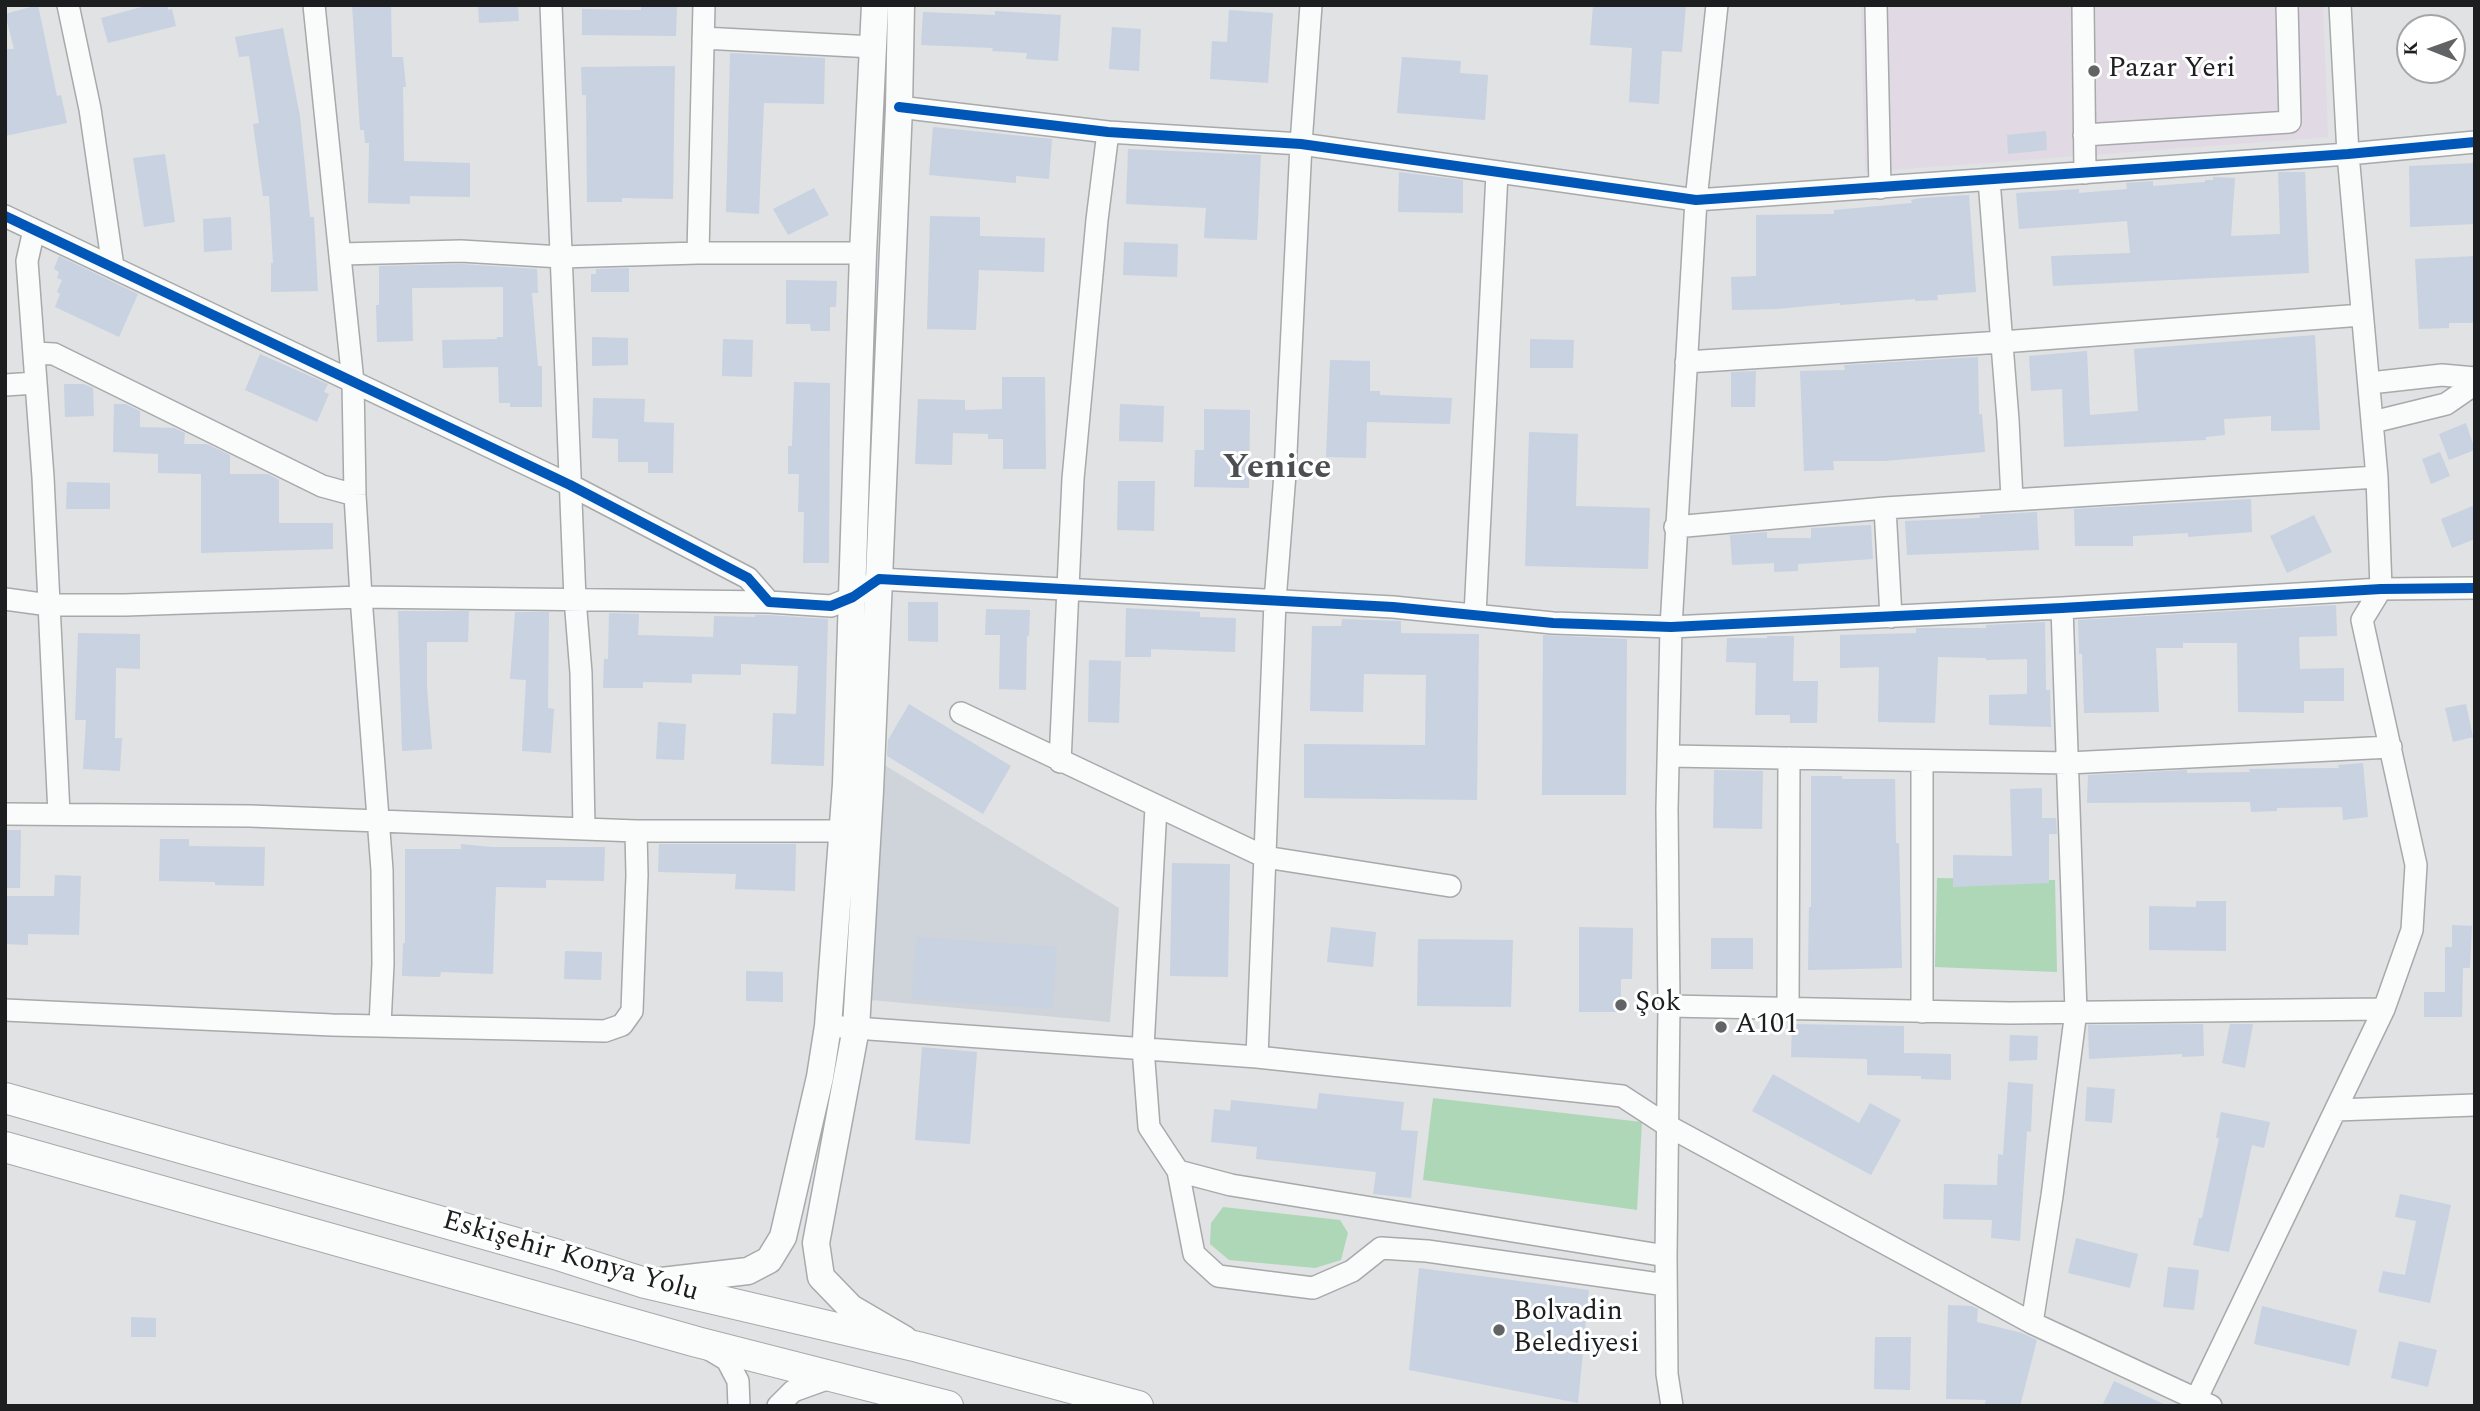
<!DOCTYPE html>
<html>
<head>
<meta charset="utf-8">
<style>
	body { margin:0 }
	#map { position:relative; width:2480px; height:1411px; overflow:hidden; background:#e0e2e4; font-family:Spectral,serif }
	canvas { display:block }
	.frame { position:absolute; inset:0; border:7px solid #1d1e1f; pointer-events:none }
	.north { position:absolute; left:2396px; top:14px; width:70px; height:70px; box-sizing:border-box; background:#fff; border:2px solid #a5a5a5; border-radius:50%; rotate:271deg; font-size:19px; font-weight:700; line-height:28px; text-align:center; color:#1d1e1f }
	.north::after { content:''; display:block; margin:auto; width:24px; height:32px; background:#616364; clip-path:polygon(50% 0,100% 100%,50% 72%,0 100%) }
</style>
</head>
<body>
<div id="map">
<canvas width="2480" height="1411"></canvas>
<div class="frame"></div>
<div class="north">K</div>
</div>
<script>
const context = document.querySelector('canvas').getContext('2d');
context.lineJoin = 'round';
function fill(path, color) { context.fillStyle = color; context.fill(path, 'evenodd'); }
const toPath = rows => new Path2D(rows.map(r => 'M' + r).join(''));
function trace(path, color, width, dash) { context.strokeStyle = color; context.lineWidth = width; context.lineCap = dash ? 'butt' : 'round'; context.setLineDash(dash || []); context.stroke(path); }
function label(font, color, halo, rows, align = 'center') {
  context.font = font + ' Spectral,serif'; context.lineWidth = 6; context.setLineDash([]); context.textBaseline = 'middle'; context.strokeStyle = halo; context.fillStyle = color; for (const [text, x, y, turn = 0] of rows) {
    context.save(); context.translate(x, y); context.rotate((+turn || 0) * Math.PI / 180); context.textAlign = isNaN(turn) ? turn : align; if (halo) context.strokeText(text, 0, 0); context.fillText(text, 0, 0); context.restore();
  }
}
fill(toPath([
	[1861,5,2323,5,2328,137,1865,172]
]), '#e1d9e3');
fill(toPath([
	[881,763,1119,908,1110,1022,871,1000]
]), '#cfd3da');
fill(toPath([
	[1937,878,2055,880,2057,972,1935,967],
	[1433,1098,1642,1122,1637,1210,1423,1180],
	[1223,1207,1340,1220,1348,1233,1341,1260,1315,1268,1229,1260,1210,1244,1211,1223]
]), '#add7b7');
fill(toPath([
	[38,5,57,96,61,95,67,123,5,136,5,49,14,49,5,14],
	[149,5,167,5,168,10,172,9,176,26,108,43,101,18],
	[352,5,391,5,392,57,403,57,406,87,403,87,404,161,470,163,470,197,410,196,410,204,368,203,369,143,365,143,364,130,360,130],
	[478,5,518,5,519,21,479,23],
	[641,5,677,5,676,36,582,35,582,9,641,10],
	[1593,5,1686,5,1682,52,1662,51,1659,104,1629,102,1632,48,1590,45],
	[1229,10,1273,13,1268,83,1210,79,1212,41,1227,42],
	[995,11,1061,15,1058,61,1026,59,1027,53,992,51,993,48,921,45,923,12,995,15],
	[1112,27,1141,29,1139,71,1109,69],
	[283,28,300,116,310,217,314,217,318,291,271,292,271,263,273,263,269,196,263,196,253,124,259,123,249,56,239,57,235,37],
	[730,53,825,58,824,104,764,103,759,214,726,212],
	[1402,57,1461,61,1460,73,1488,75,1485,120,1397,113],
	[675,66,673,199,622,198,622,202,587,202,586,95,582,95,581,67],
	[933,127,1052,139,1049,179,1016,176,1016,183,929,175],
	[2046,131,2047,150,2008,154,2007,135],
	[1128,149,1261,155,1257,240,1204,238,1206,208,1126,204],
	[165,154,175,222,144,227,133,158],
	[2475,163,2475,224,2410,227,2409,166],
	[1399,172,1463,180,1463,213,1398,212],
	[2278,172,2305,172,2309,273,2053,286,2051,256,2130,253,2127,221,2019,229,2016,193,2079,189,2079,193,2127,189,2126,183,2153,181,2153,186,2205,182,2205,180,2213,180,2213,177,2235,178,2231,236,2280,234],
	[814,188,829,215,788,235,773,209],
	[1969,195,1976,292,1937,295,1938,300,1915,301,1915,299,1840,305,1840,303,1777,309,1732,310,1731,277,1756,276,1756,215,1834,214,1834,210,1912,203,1911,200,1921,198],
	[930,216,980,217,980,236,1045,238,1044,272,979,270,976,330,927,329],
	[231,217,232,250,204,252,203,219],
	[1124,242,1178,244,1177,277,1123,275],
	[59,256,138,294,119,337,55,307,60,294,57,292,62,280,57,278,59,272,54,269],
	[2475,256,2475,323,2449,323,2449,328,2419,329,2415,259],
	[461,264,537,269,538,293,532,293,538,366,542,366,542,407,510,407,510,403,499,403,498,367,443,368,442,340,497,339,497,337,503,337,503,287,412,288,413,341,377,342,376,305,379,305,379,266],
	[629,268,629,292,591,292,591,274,596,274,596,269],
	[786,280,837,281,836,307,830,307,830,331,811,331,810,324,786,324],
	[2315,335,2320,430,2271,431,2271,416,2224,419,2225,435,2206,437,2206,440,2064,447,2062,389,2031,391,2029,356,2087,351,2090,415,2138,411,2134,349],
	[592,337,628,338,628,365,592,366],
	[723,339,753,340,752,377,722,376],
	[1530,339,1574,340,1573,368,1530,368],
	[260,354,328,384,324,392,329,394,317,422,245,390],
	[1978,357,1979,414,1982,414,1985,452,1885,461,1833,461,1834,470,1804,471,1800,371,1845,370,1844,365],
	[1330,360,1370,361,1370,391,1380,391,1380,395,1452,398,1450,424,1367,422,1366,458,1326,457],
	[1756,371,1755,407,1731,407,1731,372],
	[1002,377,1045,377,1046,469,1003,469,1003,439,988,439,988,434,953,433,952,465,915,464,918,399,965,400,965,410,1002,409],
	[794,382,830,383,829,563,803,563,804,512,798,512,799,474,788,474,788,446,792,446],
	[64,384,84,384,93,388,94,416,65,417],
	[593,398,645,399,644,422,674,423,673,473,648,473,648,462,618,462,618,439,592,438],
	[114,404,126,404,140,411,140,427,174,428,185,433,184,444,207,444,230,455,230,474,268,474,279,480,279,523,333,523,333,549,201,553,201,474,158,473,158,454,113,452],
	[1120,404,1164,406,1163,442,1119,441],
	[1204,409,1250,410,1249,488,1194,487,1195,450,1204,450],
	[2466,423,2475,450,2449,460,2439,434],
	[1529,432,1578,434,1576,506,1650,508,1648,569,1525,566],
	[2440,452,2450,476,2431,484,2422,459],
	[1118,481,1155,481,1154,531,1117,530],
	[67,482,110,483,110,509,66,509],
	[2251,499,2252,532,2188,537,2188,533,2133,536,2133,546,2075,546,2074,509],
	[2475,505,2475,539,2452,548,2441,519],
	[2037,512,2039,550,1907,555,1905,521,1980,518,1980,515],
	[2314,515,2332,552,2287,573,2270,536],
	[1871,525,1873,559,1798,564,1798,571,1774,572,1774,563,1732,565,1730,535,1767,532,1767,538,1811,538,1811,528],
	[908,602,938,602,938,642,908,641],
	[2336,605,2337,636,2299,637,2300,669,2344,668,2344,701,2304,701,2304,713,2238,712,2237,643,2183,643,2183,648,2156,648,2159,712,2084,713,2082,654,2079,654,2078,620],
	[1126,608,1200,612,1200,617,1236,618,1235,652,1151,649,1151,657,1125,657],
	[986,609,1030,610,1029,636,1027,636,1026,690,999,689,1000,635,985,635],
	[398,611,469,611,468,642,427,642,427,688,432,749,402,751],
	[515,612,549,612,548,708,554,709,551,753,522,751,526,680,510,679],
	[609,613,639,614,638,635,713,637,714,616,755,617,755,615,768,615,828,619,824,766,771,764,773,713,796,714,798,666,741,664,741,675,692,674,692,683,643,682,643,688,603,688,604,659,608,659],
	[1342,619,1401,621,1401,633,1479,634,1477,800,1304,798,1304,744,1425,745,1426,675,1364,674,1363,712,1310,711,1312,626,1341,626],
	[2045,622,2046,690,2050,690,2051,727,1989,725,1989,695,2027,694,2027,659,1986,660,1986,658,1938,657,1935,723,1878,722,1879,667,1840,668,1840,635,1916,633,1916,628,1986,628,1986,625],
	[78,633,140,634,140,669,116,668,115,738,122,738,120,771,83,769,86,720,75,720],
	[1543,635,1627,639,1626,795,1542,795],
	[1767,636,1794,636,1793,681,1818,681,1817,723,1790,723,1790,715,1755,715,1756,663,1726,662,1727,638,1767,638],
	[1089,660,1121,661,1119,723,1088,722],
	[909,704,1011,766,983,814,887,756,888,740],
	[2466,704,2473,737,2453,742,2445,708],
	[658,722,686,724,684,760,656,759],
	[2363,763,2368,817,2343,820,2342,807,2277,808,2277,811,2251,812,2250,802,2087,803,2088,775,2187,770,2187,773,2250,772,2249,769,2339,768,2338,765],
	[1714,770,1763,771,1762,829,1713,828],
	[1811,776,1842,776,1842,779,1895,779,1896,843,1899,843,1902,968,1808,970,1809,907,1811,907],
	[2042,788,2042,818,2056,818,2057,834,2049,834,2049,883,1953,887,1953,855,2012,856,2010,789],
	[5,830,21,830,20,888,5,888],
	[160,839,189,839,189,846,265,847,264,886,215,885,215,882,159,881],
	[461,844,492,847,605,847,604,881,546,880,546,888,496,887,493,974,441,972,440,977,402,976,403,943,405,943,405,849,461,849],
	[659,844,796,844,795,891,735,889,736,874,658,872],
	[1172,863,1230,864,1228,977,1170,976],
	[55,875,81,876,79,935,28,934,28,945,5,944,5,896,54,896],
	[2196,901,2226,901,2226,951,2149,950,2149,906,2196,907],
	[2452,925,2472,926,2470,968,2463,968,2462,1017,2424,1017,2424,992,2445,992,2445,947,2452,947],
	[1331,927,1376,932,1373,967,1327,962],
	[1579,927,1633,928,1632,979,1621,979,1621,1012,1579,1012],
	[916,937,1057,947,1052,1009,912,999],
	[1711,938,1753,938,1753,969,1711,969],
	[1418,939,1513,940,1511,1007,1417,1006],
	[565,951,602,952,601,980,564,979],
	[746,971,783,972,783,1002,746,1001],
	[1792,1024,1904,1026,1904,1053,1951,1054,1951,1080,1921,1079,1921,1076,1867,1075,1867,1059,1791,1057],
	[2203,1024,2204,1056,2182,1057,2182,1054,2089,1059,2088,1025],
	[2230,1024,2253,1024,2245,1068,2222,1063],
	[2010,1035,2038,1036,2037,1060,2009,1061],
	[922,1047,977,1052,970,1144,915,1140],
	[1773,1074,1859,1123,1870,1103,1901,1120,1871,1175,1752,1111],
	[2008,1082,2033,1084,2031,1132,2027,1131,2020,1241,1991,1238,1992,1220,1943,1219,1944,1184,1997,1185,1998,1154,2003,1155],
	[2087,1087,2115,1089,2112,1123,2085,1121],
	[1319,1093,1404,1102,1401,1130,1418,1131,1411,1198,1373,1194,1376,1172,1256,1159,1257,1147,1211,1142,1214,1109,1230,1111,1231,1100,1317,1109],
	[2221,1112,2270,1122,2264,1148,2252,1145,2229,1252,2193,1245,2199,1218,2202,1218,2219,1138,2216,1138],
	[2400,1194,2451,1205,2430,1303,2378,1292,2383,1271,2405,1275,2416,1221,2395,1217],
	[2076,1238,2138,1254,2130,1288,2068,1273],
	[2168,1267,2199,1270,2194,1310,2163,1307],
	[1419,1268,1589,1290,1578,1403,1409,1370],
	[1948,1305,1972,1306,1978,1309,1977,1322,2022,1333,2037,1340,2020,1406,1984,1406,1986,1400,1946,1399],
	[2262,1306,2357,1330,2349,1366,2254,1344],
	[131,1317,156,1318,156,1337,131,1337],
	[1875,1337,1911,1337,1910,1390,1874,1389],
	[2399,1341,2437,1350,2428,1387,2391,1378],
	[2114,1381,2168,1406,2102,1406]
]), '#c9d2e0');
const minor = toPath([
	[68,5,90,109,113,267],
	[314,5,353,382,355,495,361,597,769,602],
	[551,5,575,599,581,673,584,828],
	[1876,5,1880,188],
	[2083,5,2085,173],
	[703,38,873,47],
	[899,107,1108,132,1301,144,1696,200,2348,154,2475,142],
	[2084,135,2290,122,2287,5],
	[1989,180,2008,420,2012,499],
	[5,216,570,485,748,578,769,602,831,606,853,597,879,579,1393,607,1553,623,1671,627,2062,608,2381,589,2475,588],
	[34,230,27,261,43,477,59,814],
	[698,253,704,5],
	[341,254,461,251,561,257,698,253,863,253],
	[35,353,54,354,322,486,355,495],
	[1686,362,2002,342,2362,315],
	[2370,383,2442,375,2475,378],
	[5,385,36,383],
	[2373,422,2446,404,2475,384],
	[1885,508,1891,617],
	[1675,527,1885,508,2377,477],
	[5,599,49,605,125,605,361,597,382,870,383,964,380,1025],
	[1475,615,1497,173],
	[961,713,1265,857,1450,886],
	[1669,756,2068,763,2391,747],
	[1060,762,1073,479,1097,220,1108,132],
	[1156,807,1143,1048,1149,1127,1178,1171,1194,1254,1218,1276,1313,1288,1352,1271,1381,1248,1427,1251,1666,1285],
	[5,814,250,816,636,831,855,831],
	[1669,1006,2010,1013,2384,1009],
	[1788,1009,1789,758],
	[5,1010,332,1025,605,1031,622,1025,632,1011,637,875,636,831],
	[1922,1012,1922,761],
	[828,1026,1257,1057,1622,1096,1668,1126,2032,1323,2211,1406],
	[1257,1057,1275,601,1285,474,1301,144,1311,5],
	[2336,1110,2475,1105],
	[1178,1171,1231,1185,1666,1256],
	[2032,1323,2052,1196,2076,1011,2062,608],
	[707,1348,727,1360,738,1381,739,1406],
	[778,1406,793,1391,832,1377],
	[1672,1406,1667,1374,1666,1256,1669,1006,1667,809,1671,627,1696,200,1717,5],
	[2193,1406,2384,1009,2412,930,2416,865,2362,620,2381,589,2377,477,2348,154,2340,5]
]);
const major = toPath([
	[901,5,899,107,870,791,856,1028,816,1243,821,1277,851,1308,904,1339],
	[653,1282,748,1271,769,1260,783,1237,820,1077,828,1026,846,784,863,253,875,5]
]);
const highway = toPath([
	[5,1098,555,1254,645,1283,918,1347,1138,1406],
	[5,1147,697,1342,948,1406]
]);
trace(minor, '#a7a9ab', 24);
trace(major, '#a7a9ab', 29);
trace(highway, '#a7a9ab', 32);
trace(minor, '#fafbfb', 21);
trace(major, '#fafbfb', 26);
trace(highway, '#fafbfb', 30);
trace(toPath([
	[899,107,1108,132,1301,144,1696,200,2348,154,2475,142],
	[5,216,570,485,748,578,769,602,831,606,853,597,879,579,1393,607,1553,623,1671,627,2062,608,2381,589,2475,588]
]), '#0057b8', 10);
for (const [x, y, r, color] of [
	[2094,71,7,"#616364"],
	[1621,1005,7,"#616364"],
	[1721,1027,7,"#616364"],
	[1499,1330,7,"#616364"]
]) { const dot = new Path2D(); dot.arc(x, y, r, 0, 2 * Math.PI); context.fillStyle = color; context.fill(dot); trace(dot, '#fff', 2.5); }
label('28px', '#1d1e1f', '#fff', [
	["Pazar Yeri",2108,71],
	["Şok",1635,1005],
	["A101",1735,1027],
	["Bolvadin",1513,1314],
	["Belediyesi",1513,1346]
], 'left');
label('28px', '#1d1e1f', '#fff', [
	["Eskişehir Konya Yolu",570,1258,16]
]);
label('bold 35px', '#4c4e52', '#fff', [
	["Yenice",1277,470]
]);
</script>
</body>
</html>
